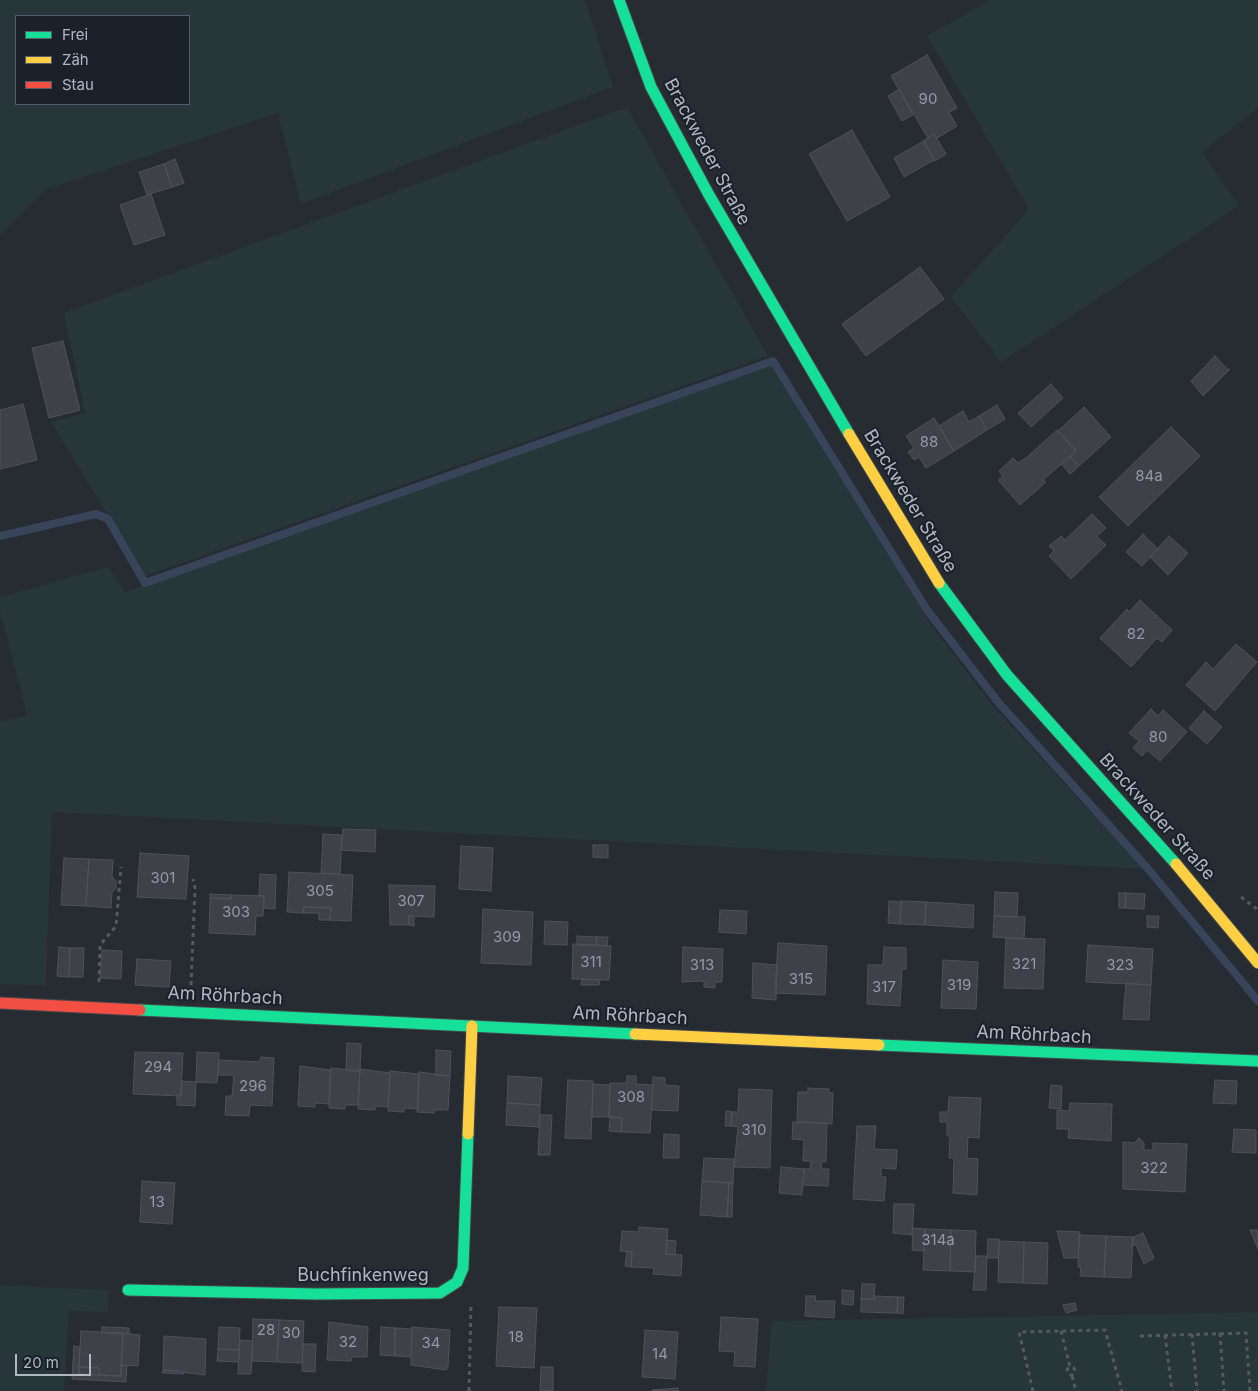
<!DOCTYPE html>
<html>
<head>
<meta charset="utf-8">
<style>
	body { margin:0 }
	#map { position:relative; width:1258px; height:1391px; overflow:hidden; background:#272b32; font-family:Inter,sans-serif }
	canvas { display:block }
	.legend { position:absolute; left:15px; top:15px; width:175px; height:90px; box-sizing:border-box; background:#1b212b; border:1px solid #575d68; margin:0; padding:6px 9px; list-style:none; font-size:15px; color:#b0b7c3 }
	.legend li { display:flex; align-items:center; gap:10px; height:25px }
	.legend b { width:25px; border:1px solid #575d68 }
	.scale { position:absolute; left:15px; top:1354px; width:76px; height:22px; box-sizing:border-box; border:2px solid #b0b7c3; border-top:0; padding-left:6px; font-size:15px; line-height:18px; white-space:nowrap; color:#b0b7c3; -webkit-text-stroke:4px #1b212b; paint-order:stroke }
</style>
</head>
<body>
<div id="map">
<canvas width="1258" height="1391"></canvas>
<ul class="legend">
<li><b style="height:6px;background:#16e098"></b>Frei</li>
<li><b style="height:6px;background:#ffcf43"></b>Zäh</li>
<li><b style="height:6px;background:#f24e42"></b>Stau</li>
</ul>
<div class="scale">20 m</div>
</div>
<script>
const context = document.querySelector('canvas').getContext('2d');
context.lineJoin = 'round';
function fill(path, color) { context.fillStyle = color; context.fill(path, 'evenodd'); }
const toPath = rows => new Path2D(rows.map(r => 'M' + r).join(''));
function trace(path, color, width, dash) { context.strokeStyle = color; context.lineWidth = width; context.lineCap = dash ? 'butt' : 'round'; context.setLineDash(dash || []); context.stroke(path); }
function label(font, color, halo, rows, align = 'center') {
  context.font = font + ' Inter,sans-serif'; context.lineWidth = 4; context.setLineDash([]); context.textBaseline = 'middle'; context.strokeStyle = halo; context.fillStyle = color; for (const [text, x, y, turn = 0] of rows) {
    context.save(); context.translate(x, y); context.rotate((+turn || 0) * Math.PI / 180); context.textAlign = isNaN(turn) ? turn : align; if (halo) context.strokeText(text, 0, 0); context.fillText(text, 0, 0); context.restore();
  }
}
fill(toPath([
	[0,0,585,0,613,87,301,204,278,113,44,190,0,234],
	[189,16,189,104,16,104,16,16],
	[990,0,1258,0,1258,108,1202,152,1239,206,1001,362,951,297,1029,209,927,36],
	[627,107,768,356,145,576,51,422,85,413,64,313],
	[772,365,932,626,994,707,1143,869,52,812,46,986,0,984,0,722,27,715,0,611,0,597,108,567,126,592],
	[0,1285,109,1290,108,1312,69,1311,64,1391,0,1391],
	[1258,1312,1258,1391,766,1391,772,1321]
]), '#273638');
trace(toPath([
	[0,536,96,514,108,519,145,583,773,361,927,610,998,702,1149,870,1258,1001]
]), '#37445a', 8);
const building = toPath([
	[927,55,957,108,949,112,957,126,937,138,934,134,928,138,891,76,927,55],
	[899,89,913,115,902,121,888,96,899,89],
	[852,130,890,197,847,221,809,154,852,130],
	[934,134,946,154,935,161,923,141,934,134],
	[924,141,934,160,904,177,894,158,924,141],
	[175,159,184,183,172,187,164,164,175,159],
	[164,164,172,187,147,195,139,172,164,164],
	[151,194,165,235,134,245,120,205,151,194],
	[920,267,944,299,866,356,842,324,920,267],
	[63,341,80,410,49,418,32,348,63,341],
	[1215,356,1228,370,1230,369,1203,396,1191,381,1215,356],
	[1051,384,1063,398,1031,427,1018,413,1051,384],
	[23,404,37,460,0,469,0,410,23,404],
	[997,405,1005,419,987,430,979,416,997,405],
	[1084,407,1111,437,1079,466,1070,457,1076,451,1058,431,1084,407],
	[963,411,969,422,979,416,987,430,954,451,939,426,963,411],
	[934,418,954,451,926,468,919,457,914,460,908,452,914,448,906,436,934,418],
	[1171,427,1200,456,1128,526,1099,497,1171,427],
	[1057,430,1076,451,1043,480,1046,482,1020,505,998,480,1003,476,999,471,1013,458,1018,463,1026,458,1057,430],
	[1070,457,1079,466,1070,474,1061,464,1070,457],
	[1092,514,1106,528,1097,536,1106,545,1071,579,1049,556,1054,551,1049,546,1061,536,1065,540,1092,514],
	[1143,534,1158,549,1142,566,1126,552,1143,534],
	[1169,536,1188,553,1168,575,1150,557,1169,536],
	[1140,600,1172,630,1162,642,1157,638,1131,667,1100,638,1127,609,1129,612,1140,600],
	[1236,644,1257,662,1215,711,1186,685,1206,662,1213,669,1236,644],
	[1151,709,1158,716,1163,710,1187,732,1160,761,1147,750,1142,756,1133,748,1139,741,1129,733,1151,709],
	[1204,711,1222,727,1207,744,1189,728,1204,711],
	[343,829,376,830,375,852,341,850,343,829],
	[323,834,342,835,340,874,321,873,323,834],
	[593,845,608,845,608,858,593,857,593,845],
	[461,846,493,848,491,891,459,889,461,846],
	[140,853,189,856,186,899,137,897,140,853],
	[64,858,89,859,86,906,61,905,64,858],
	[89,859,113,860,112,877,116,881,116,888,112,892,111,908,86,906,89,859],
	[289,872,353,875,351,921,330,920,331,908,304,907,303,913,287,912,289,872],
	[260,874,276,875,275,909,264,908,264,896,259,896,260,874],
	[389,885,435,886,434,917,409,916,409,925,390,925,389,885],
	[995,892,1018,893,1017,917,994,916,995,892],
	[1119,893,1126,893,1125,908,1119,908,1119,893],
	[1126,893,1145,894,1144,909,1125,908,1126,893],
	[210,894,231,895,231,899,210,898,210,894],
	[231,895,264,896,263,916,256,916,255,935,209,933,210,898,231,899,231,895],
	[889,901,901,902,900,924,888,923,889,901],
	[901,901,926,902,925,925,900,924,901,901],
	[926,902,974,905,973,928,925,925,926,902],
	[304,907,331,908,330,920,319,920,319,913,303,913,304,907],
	[483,909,533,912,531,965,481,963,483,909],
	[720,910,747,911,746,934,719,932,720,910],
	[409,916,414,917,414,926,409,925,409,916],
	[994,916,1025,917,1024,939,993,937,994,916],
	[1147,916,1159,916,1158,928,1147,927,1147,916],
	[545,921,568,922,567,945,544,944,545,921],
	[577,936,597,937,596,945,577,945,577,936],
	[597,937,608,937,607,946,596,945,597,937],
	[1006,938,1045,939,1043,989,1004,988,1006,938],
	[778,943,827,946,825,995,775,993,778,943],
	[573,944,611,946,609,980,572,979,573,944],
	[1088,945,1153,949,1151,985,1086,982,1088,945],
	[59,947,70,948,69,977,57,976,59,947],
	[683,947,723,949,722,982,715,982,715,988,704,987,704,981,682,982,683,947],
	[884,947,906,948,906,969,902,969,900,1006,867,1004,868,965,883,965,884,947],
	[70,948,84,948,83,977,69,977,70,948],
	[102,950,122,951,121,979,100,978,102,950],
	[137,959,171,961,169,987,135,985,137,959],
	[943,960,978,962,976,1009,941,1008,943,960],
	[753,963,777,965,776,1000,752,998,753,963],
	[582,979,600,980,599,985,581,985,582,979],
	[1126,983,1151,985,1149,1020,1123,1019,1126,983],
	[347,1043,361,1044,360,1071,346,1071,347,1043],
	[436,1050,451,1051,450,1076,436,1075,436,1050],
	[135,1052,183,1053,181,1096,133,1094,135,1052],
	[197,1052,219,1053,217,1083,196,1082,197,1052],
	[261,1057,274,1058,272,1106,250,1105,249,1116,225,1115,226,1096,232,1096,234,1075,218,1075,219,1060,260,1062,261,1057],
	[300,1066,330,1070,329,1104,315,1103,315,1107,298,1106,300,1066],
	[331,1068,360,1071,358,1105,345,1105,345,1109,329,1108,331,1068],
	[360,1069,390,1073,388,1107,375,1106,375,1110,358,1109,360,1069],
	[390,1071,419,1074,418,1109,404,1108,404,1112,388,1111,390,1071],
	[419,1072,450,1076,448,1110,434,1110,434,1113,417,1112,419,1072],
	[508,1076,542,1078,540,1105,507,1103,508,1076],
	[627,1076,636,1076,636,1084,653,1085,650,1133,621,1132,622,1118,609,1117,610,1083,627,1083,627,1076],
	[653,1077,665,1078,665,1085,679,1086,678,1111,652,1110,653,1077],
	[568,1080,593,1081,591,1139,565,1138,568,1080],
	[1215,1080,1237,1081,1236,1104,1213,1103,1215,1080],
	[182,1081,196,1082,195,1106,177,1105,177,1096,181,1096,182,1081],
	[593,1084,610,1085,609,1117,592,1117,593,1084],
	[1051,1085,1062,1086,1061,1109,1049,1108,1051,1085],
	[808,1088,829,1089,829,1093,833,1093,832,1124,797,1122,798,1092,808,1092,808,1088],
	[739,1089,772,1090,770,1168,734,1167,738,1127,731,1126,732,1112,738,1112,739,1089],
	[949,1097,981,1098,979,1138,968,1137,967,1158,978,1159,977,1195,953,1193,954,1158,949,1158,950,1136,947,1136,947,1122,940,1122,940,1112,948,1112,949,1097],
	[507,1103,540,1105,539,1127,506,1125,507,1103],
	[1070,1103,1112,1104,1111,1141,1068,1138,1069,1129,1057,1129,1057,1110,1069,1111,1070,1103],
	[726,1111,732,1112,731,1126,725,1126,726,1111],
	[540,1115,552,1115,550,1155,538,1155,540,1115],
	[610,1117,622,1118,621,1132,609,1131,610,1117],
	[793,1122,827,1123,826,1162,822,1161,821,1169,829,1169,828,1186,803,1185,804,1169,810,1169,811,1161,803,1161,804,1140,792,1139,793,1122],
	[857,1126,876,1126,874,1149,897,1150,896,1169,881,1168,881,1177,886,1177,884,1201,853,1199,857,1126],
	[1234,1129,1256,1130,1256,1153,1232,1152,1234,1129],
	[664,1134,679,1135,679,1158,663,1158,664,1134],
	[1139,1138,1144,1143,1144,1150,1153,1150,1153,1143,1187,1144,1185,1192,1123,1189,1123,1142,1134,1143,1139,1138],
	[704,1158,734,1159,733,1183,702,1181,704,1158],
	[781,1167,804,1169,802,1195,779,1193,781,1167],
	[142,1181,175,1183,172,1224,140,1222,142,1181],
	[702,1181,729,1183,727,1217,700,1215,702,1181],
	[729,1183,733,1183,732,1217,727,1217,729,1183],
	[894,1204,914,1204,912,1235,893,1233,894,1204],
	[639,1227,668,1229,666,1254,682,1255,681,1276,653,1274,654,1268,631,1267,632,1252,620,1251,622,1231,639,1232,639,1227],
	[913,1228,925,1229,924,1251,912,1250,913,1228],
	[925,1229,951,1230,950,1271,923,1270,925,1229],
	[951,1230,976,1231,975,1272,950,1271,951,1230],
	[1250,1230,1258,1230,1258,1249,1250,1230],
	[1057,1231,1080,1232,1078,1258,1064,1258,1057,1231],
	[1143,1233,1154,1258,1144,1264,1136,1245,1133,1245,1133,1237,1143,1233],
	[1079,1235,1106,1236,1104,1277,1080,1276,1081,1267,1078,1267,1079,1235],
	[1106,1236,1133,1237,1131,1278,1104,1277,1106,1236],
	[988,1239,999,1239,998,1258,987,1258,988,1239],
	[667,1240,676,1241,675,1255,666,1254,667,1240],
	[999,1241,1024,1242,1023,1283,998,1282,999,1241],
	[1024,1242,1048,1243,1047,1284,1023,1283,1024,1242],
	[627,1251,632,1252,631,1267,625,1266,627,1251],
	[976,1256,987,1256,986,1290,973,1290,976,1256],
	[862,1284,875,1284,874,1299,861,1299,862,1284],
	[842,1290,854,1291,853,1305,842,1304,842,1290],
	[806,1296,816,1296,815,1301,835,1301,834,1318,805,1316,806,1296],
	[874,1296,898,1297,897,1313,861,1312,861,1299,874,1299,874,1296],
	[898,1297,904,1297,903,1314,897,1313,898,1297],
	[1075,1303,1077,1310,1066,1313,1063,1305,1075,1303],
	[499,1307,537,1308,534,1368,496,1366,499,1307],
	[721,1317,758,1319,755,1367,734,1366,735,1352,719,1351,721,1317],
	[253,1319,279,1320,277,1362,252,1361,253,1319],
	[279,1320,304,1321,302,1363,277,1362,279,1320],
	[329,1322,368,1327,367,1357,352,1357,351,1361,327,1360,329,1322],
	[102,1327,129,1328,129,1334,102,1333,102,1327],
	[219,1327,240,1328,239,1350,218,1349,219,1327],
	[381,1327,395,1328,395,1356,380,1355,381,1327],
	[412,1327,450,1330,448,1367,446,1370,411,1365,412,1327],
	[395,1328,412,1329,411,1357,395,1356,395,1328],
	[645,1330,678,1332,675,1379,642,1377,645,1330],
	[81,1331,123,1333,121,1376,99,1375,99,1368,79,1367,81,1331],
	[123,1333,140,1335,138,1366,121,1365,123,1333],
	[164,1336,206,1339,205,1375,163,1370,164,1336],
	[240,1340,253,1341,251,1374,238,1374,240,1340],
	[303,1344,316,1344,315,1372,302,1371,303,1344],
	[74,1346,80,1347,79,1374,121,1376,121,1365,127,1366,126,1382,72,1379,74,1346],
	[218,1349,239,1350,238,1362,217,1361,218,1349],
	[79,1367,99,1368,99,1375,79,1374,79,1367],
	[541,1367,553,1367,553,1391,540,1390,541,1367],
	[163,1370,182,1371,184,1374,162,1373,163,1370],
	[678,1388,678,1391,652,1391,652,1390,678,1388]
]);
fill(building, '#3e4147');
trace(building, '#4e5259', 1);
const fast = toPath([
	[619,0,651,87,709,195,849,434],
	[939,583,1007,675,1176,864],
	[140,1010,635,1034],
	[879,1045,1258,1061],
	[128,1290,316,1294,440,1293,457,1282,463,1268,468,1134]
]);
const slow = toPath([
	[849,434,939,583],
	[1176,864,1258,963],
	[635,1034,879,1045],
	[468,1134,472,1026]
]);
const jam = toPath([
	[0,1003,140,1010]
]);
trace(fast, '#44474c', 13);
trace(slow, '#44474c', 13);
trace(jam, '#44474c', 13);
trace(toPath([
	[1241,897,1258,910],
	[99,982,100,945,116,926,121,867],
	[191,985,195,888,193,879],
	[1061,1331,1070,1367],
	[1220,1333,1224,1391],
	[1192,1334,1197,1391],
	[1165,1335,1172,1391],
	[1140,1336,1246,1333,1250,1391],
	'1067 1371a4 4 0 1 1 8 0a4 4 0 1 1-8 0Z',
	[1072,1376,1076,1391],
	[469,1391,471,1304],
	[1033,1391,1019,1332,1105,1330,1122,1391]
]), '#55595d', 3, [4, 4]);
trace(fast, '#16e098', 11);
trace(slow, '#ffcf43', 11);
trace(jam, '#f24e42', 11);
label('15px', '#949aa4', null, [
	["90",928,99],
	["88",929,442],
	["84a",1149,476],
	["82",1136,634],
	["80",1158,737],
	["301",163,878],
	["305",320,891],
	["307",411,901],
	["303",236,912],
	["309",507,937],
	["311",591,962],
	["321",1024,964],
	["313",702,965],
	["323",1120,965],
	["315",801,979],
	["319",959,985],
	["317",884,987],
	["294",158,1067],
	["296",253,1086],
	["308",631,1097],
	["310",754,1130],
	["322",1154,1168],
	["13",157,1202],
	["314a",938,1240],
	["28",266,1330],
	["30",291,1333],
	["18",516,1337],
	["32",348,1342],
	["34",431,1343],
	["14",660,1354]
]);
label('18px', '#b0b7c3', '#1b212b', [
	["Brackweder Straße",707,152,62],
	["Brackweder Straße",910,501,59],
	["Brackweder Straße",1157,817,48],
	["Am Röhrbach",225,996,3],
	["Am Röhrbach",630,1016,3],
	["Am Röhrbach",1034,1035,3],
	["Buchfinkenweg",363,1276]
]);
</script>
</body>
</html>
